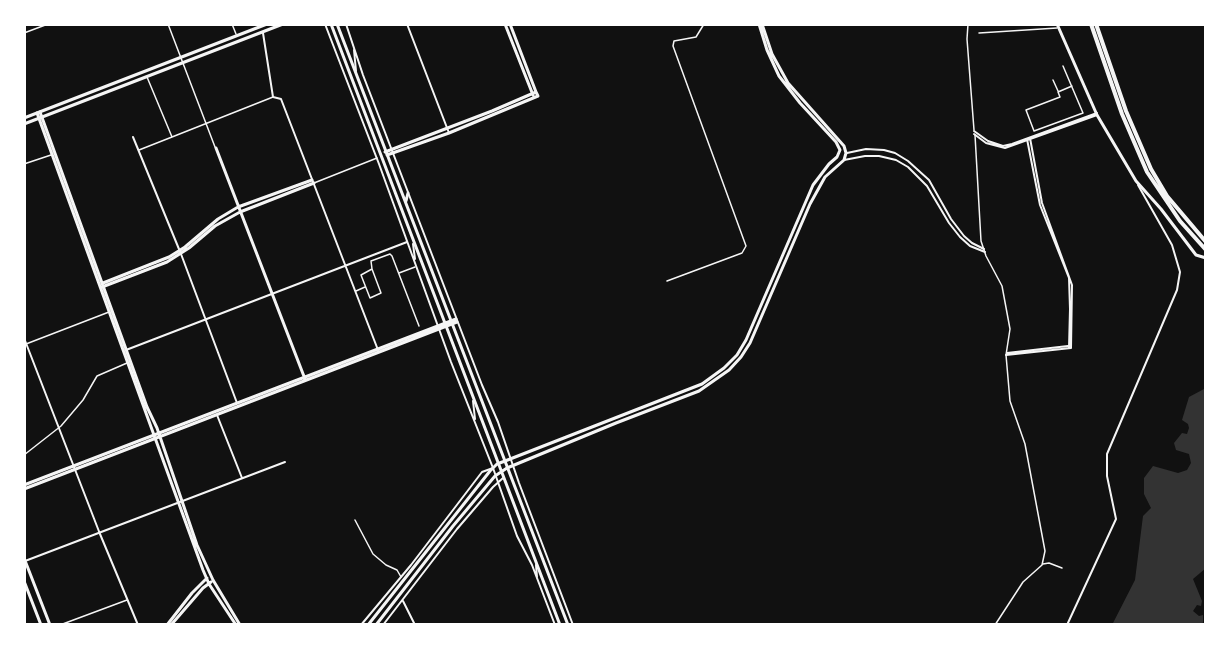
<!DOCTYPE html>
<html>
<head>
<meta charset="utf-8">
<style>
	body { margin:0 }
	#map { position:relative; width:1230px; height:649px; overflow:hidden; background:#111; font-family:"Alegreya Sans",sans-serif }
	canvas { display:block }
	.frame { position:absolute; inset:0; border:26px solid #fff; pointer-events:none }
</style>
</head>
<body>
<div id="map">
<canvas width="1230" height="649"></canvas>
<div class="frame"></div>
</div>
<script>
const context = document.querySelector('canvas').getContext('2d');
context.lineJoin = 'round';
function fill(path, color) { context.fillStyle = color; context.fill(path, 'evenodd'); }
const toPath = rows => new Path2D(rows.map(r => 'M' + r).join(''));
function trace(path, color, width, dash) { context.strokeStyle = color; context.lineWidth = width; context.lineCap = dash ? 'butt' : 'round'; context.setLineDash(dash || []); context.stroke(path); }
fill(toPath([
	[1206,383,1206,568,1193,579,1202,601,1201,606,1197,605,1193,611,1199,616,1203,615,1203,622,1202,625,1112,625,1135,580,1143,516,1151,508,1144,494,1144,478,1153,466,1178,473,1187,470,1191,463,1189,454,1176,450,1174,443,1182,433,1187,434,1189,428,1188,424,1182,420,1189,397,1204,389]
]), '#333');
trace(toPath([
	[168,24,215,147],
	[232,24,236,34],
	[968,24,967,39,974,130],
	[24,33,48,24],
	[979,33,1057,28],
	[1063,66,1083,113,1034,131,1026,110,1060,97,1058,92,1072,86],
	[1053,80,1058,91],
	[975,135,981,241,986,256,1002,286,1010,329,1006,355,1010,401,1025,444,1045,551,1042,565,1023,582,995,625],
	[172,137,273,97],
	[139,150,172,137,147,77],
	[24,164,51,155],
	[314,183,377,158],
	[372,269,371,261,390,254,392,256,419,326],
	[372,269,381,293,370,298,361,275,372,269],
	[399,273,415,267],
	[667,281,742,253,746,246,673,46,674,41,696,37,704,24],
	[356,291,365,287],
	[26,344,109,312],
	[24,455,61,426,83,400,97,376,127,363],
	[355,520,373,554,386,565,397,570,401,577],
	[1043,564,1049,563,1062,568],
	[60,625,127,600]
]), '#f5f5f5', 1.5);
trace(toPath([
	[325,24,379,164,451,362,493,468,517,536,532,565,555,625],
	[346,24,363,75,482,385,498,422,519,483,573,625],
	[407,24,449,133],
	[263,33,273,97,281,99,378,350],
	[354,50,356,71],
	[974,131,988,141,1003,146,1012,144,1097,113],
	[974,134,986,143,1005,148,1097,115],
	[133,137,181,254,237,403],
	[1027,139,1040,205,1069,278,1070,309,1069,348],
	[847,153,866,149,884,150,895,153,908,161,929,180,951,219,964,236,972,243,984,249],
	[844,160,865,156,879,156,896,160,908,167,927,186,949,223,960,237,970,246,985,252],
	[413,244,415,259],
	[24,338,100,534,138,625],
	[126,350,407,242],
	[1007,353,1068,346],
	[1006,355,1071,348,1072,285,1042,203,1030,138],
	[473,401,475,419],
	[217,415,242,478],
	[25,561,285,462],
	[536,565,537,577],
	[403,601,415,625],
	[361,625,411,565,482,472,493,468],
	[383,625,457,529,493,487,503,478],
	[1067,625,1116,519,1107,476,1107,454,1177,290,1180,272,1172,245,1138,185]
]), '#f5f5f5', 2);
trace(toPath([
	[505,24,533,95],
	[510,24,536,92],
	[1057,24,1097,115,1136,181,1161,209,1196,255,1206,258],
	[40,112,147,407,157,428,197,545,213,580,240,625],
	[37,113,203,570,209,584,236,625],
	[216,148,305,379],
	[385,152,492,111,536,92],
	[387,155,449,133,538,96,536,92],
	[103,283,169,257,185,247,218,219,238,207,312,180],
	[102,287,167,262,189,248,215,226,240,212,314,183],
	[505,461,702,384,724,368,737,355,746,340,813,185,829,164,837,157,840,150,836,142,800,103,779,76,767,50,759,24],
	[507,468,616,423,699,391,729,370,741,357,750,343,810,204,825,177,844,160,846,153,844,146,788,83,772,54,762,24],
	[24,485,456,319],
	[24,489,457,322],
	[167,625,192,593,207,578],
	[171,625,203,588,211,582]
]), '#f5f5f5', 3);
trace(toPath([
	[331,24,560,625],
	[337,24,568,625],
	[24,118,267,24],
	[24,124,283,24],
	[406,201,408,193],
	[24,558,50,625],
	[24,581,41,625],
	[368,625,490,471,497,464,505,461],
	[376,625,453,526,495,476,507,468]
]), '#f5f5f5', 3);
trace(toPath([
	[1091,24,1122,114,1147,172,1180,221,1206,250],
	[1096,24,1126,111,1151,169,1167,196,1206,242]
]), '#f5f5f5', 4);
</script>
</body>
</html>
